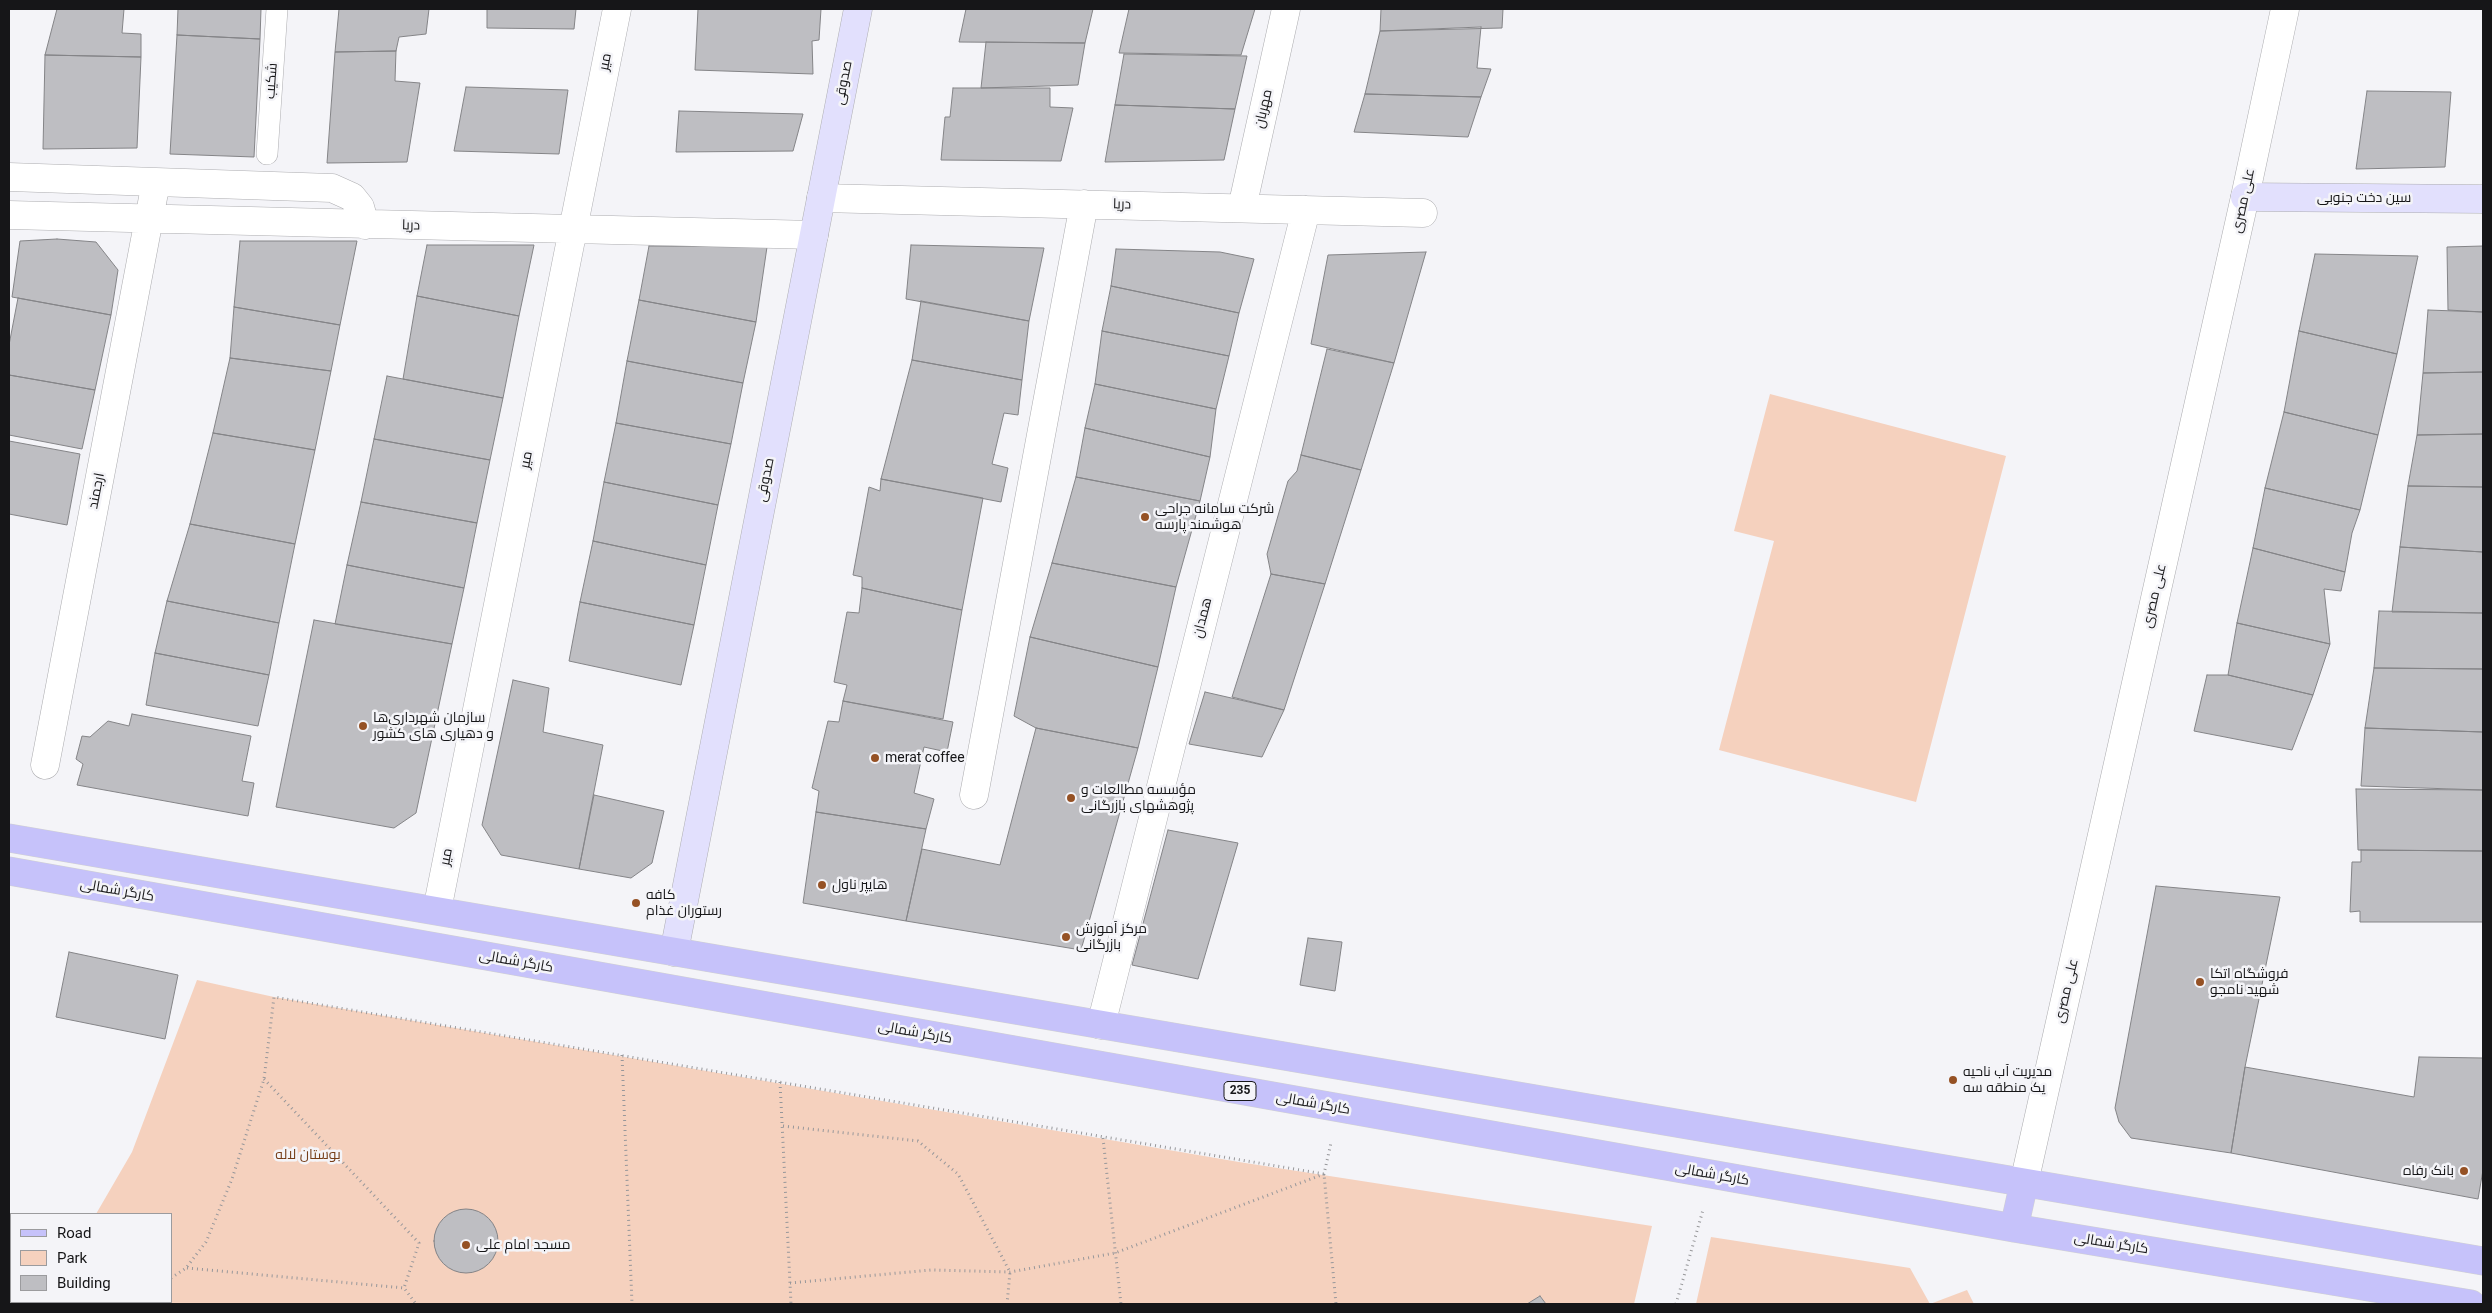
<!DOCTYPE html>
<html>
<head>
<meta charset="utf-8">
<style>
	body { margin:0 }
	#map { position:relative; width:2492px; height:1313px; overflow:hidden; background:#f4f4f8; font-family:Roboto,sans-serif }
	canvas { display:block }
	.frame { position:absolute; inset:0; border:10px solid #161618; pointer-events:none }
	.legend { position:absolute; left:10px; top:1213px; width:162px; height:90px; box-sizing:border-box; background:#f4f4f8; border:1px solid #9b9b9e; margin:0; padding:6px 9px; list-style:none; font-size:15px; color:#161618 }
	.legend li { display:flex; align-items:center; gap:10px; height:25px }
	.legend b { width:25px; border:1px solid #9b9b9e }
</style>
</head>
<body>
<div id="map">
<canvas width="2492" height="1313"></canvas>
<div class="frame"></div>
<ul class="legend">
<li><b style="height:6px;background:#c6c2fa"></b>Road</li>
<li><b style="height:14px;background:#f5d1be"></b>Park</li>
<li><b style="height:14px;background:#bebec2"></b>Building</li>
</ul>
</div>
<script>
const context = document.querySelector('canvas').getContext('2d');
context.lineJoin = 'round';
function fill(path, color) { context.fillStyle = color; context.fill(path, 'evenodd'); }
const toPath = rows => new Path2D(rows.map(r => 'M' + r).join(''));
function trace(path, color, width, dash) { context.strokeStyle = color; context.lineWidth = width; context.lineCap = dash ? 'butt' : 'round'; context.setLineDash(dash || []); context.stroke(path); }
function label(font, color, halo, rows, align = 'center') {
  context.font = font + ' Roboto,Cairo,sans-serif'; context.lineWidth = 5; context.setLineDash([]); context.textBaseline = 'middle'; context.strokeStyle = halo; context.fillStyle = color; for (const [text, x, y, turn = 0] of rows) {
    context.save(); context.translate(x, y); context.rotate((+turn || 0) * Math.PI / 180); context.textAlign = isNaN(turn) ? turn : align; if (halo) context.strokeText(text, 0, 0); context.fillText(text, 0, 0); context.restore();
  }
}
fill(toPath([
	[1770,394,2006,456,1916,802,1719,750,1774,541,1734,531],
	[197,980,274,997,1239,1162,1652,1226,1634,1304,1546,1304,1540,1296,1527,1304,26,1304,28,1302,171,1302,171,1214,96,1214,132,1152],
	[1711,1237,1910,1268,1930,1304,1967,1290,1974,1304,1696,1304]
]), '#f5d1be');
const building = toPath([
	[57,9,124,9,122,33,141,34,141,57,45,55,57,9],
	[178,9,261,9,260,39,177,35,178,9],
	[339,9,429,9,426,34,399,37,396,51,335,52,339,9],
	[487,9,576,9,574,29,487,28,487,9],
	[698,9,821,9,819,40,812,41,813,74,695,70,698,9],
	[966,9,1093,9,1085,43,959,42,966,9],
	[1129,9,1255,9,1241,55,1119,53,1129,9],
	[1381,9,1503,9,1502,28,1380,31,1381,9],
	[1481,27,1477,68,1491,69,1481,97,1365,94,1380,31,1481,27],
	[177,35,260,39,254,157,170,154,177,35],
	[986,42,1085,43,1078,85,981,88,986,42],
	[396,51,395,81,420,83,407,162,327,163,335,52,396,51],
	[1124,54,1247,56,1235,109,1115,105,1124,54],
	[45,55,141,57,137,148,43,149,45,55],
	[466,87,568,90,559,154,454,151,466,87],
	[953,88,1050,88,1050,107,1073,108,1061,161,941,160,945,117,950,117,953,88],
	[2367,91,2451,92,2445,167,2356,169,2367,91],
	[1365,94,1481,97,1468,137,1354,132,1365,94],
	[1115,105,1235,109,1224,160,1105,162,1115,105],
	[679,111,803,114,793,151,676,152,679,111],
	[57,239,96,242,118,270,111,315,12,297,20,241,57,239],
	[240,241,357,241,340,325,234,307,240,241],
	[427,245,534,245,519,316,417,296,427,245],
	[911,245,1044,248,1029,321,906,299,911,245],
	[649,246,767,247,756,322,639,300,649,246],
	[2483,246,2483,312,2448,310,2447,247,2483,246],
	[1116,249,1220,252,1254,259,1239,313,1111,286,1116,249],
	[1426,252,1394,363,1311,344,1328,255,1426,252],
	[2315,254,2418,256,2397,354,2299,331,2315,254],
	[1111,286,1239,313,1229,356,1102,331,1111,286],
	[417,296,519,316,503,398,403,379,417,296],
	[18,298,111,315,95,390,9,375,9,345,18,298],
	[639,300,756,322,743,383,627,361,639,300],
	[921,301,1029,321,1022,380,912,360,921,301],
	[234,307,340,325,331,371,230,358,234,307],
	[2428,310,2483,312,2483,372,2423,373,2428,310],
	[1102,331,1229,356,1216,409,1095,384,1102,331],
	[2299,331,2397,354,2378,435,2284,412,2299,331],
	[1327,349,1394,363,1361,470,1301,455,1327,349],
	[230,358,331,371,315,450,213,433,230,358],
	[912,360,1022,380,1018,415,1004,413,992,464,1008,468,1001,502,881,479,912,360],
	[627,361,743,383,731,444,616,423,627,361],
	[2483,372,2483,434,2417,435,2423,373,2483,372],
	[9,375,95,390,82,449,9,435,9,375],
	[387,376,503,398,490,460,374,439,387,376],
	[1095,384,1216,409,1210,457,1085,428,1095,384],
	[2284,412,2378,435,2360,510,2265,488,2284,412],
	[616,423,731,444,718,505,604,482,616,423],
	[1085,428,1210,457,1200,501,1076,477,1085,428],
	[213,433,315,450,295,544,190,524,213,433],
	[2483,434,2483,487,2408,486,2417,435,2483,434],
	[374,439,490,460,477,523,361,502,374,439],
	[9,441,80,454,67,525,9,514,9,441],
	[1301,455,1361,470,1325,584,1271,574,1267,554,1288,481,1297,471,1301,455],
	[1076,477,1200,501,1176,587,1052,563,1076,477],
	[881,479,983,498,962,610,862,588,862,577,853,575,869,487,880,491,881,479],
	[604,482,718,505,706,565,593,541,604,482],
	[2408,486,2483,487,2483,552,2400,547,2408,486],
	[2265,488,2360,510,2352,533,2345,572,2253,548,2265,488],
	[361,502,477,523,464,588,347,565,361,502],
	[190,524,295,544,279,623,167,601,190,524],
	[593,541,706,565,694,625,580,602,593,541],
	[2400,547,2483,552,2483,613,2392,612,2400,547],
	[2253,548,2345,572,2341,591,2324,589,2330,644,2237,623,2253,548],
	[1052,563,1176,587,1158,667,1030,637,1052,563],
	[347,565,464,588,452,644,335,624,347,565],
	[1271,574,1325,584,1284,710,1232,697,1271,574],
	[862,588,962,610,943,719,843,701,847,685,834,682,847,612,859,613,862,588],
	[167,601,279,623,269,675,155,653,167,601],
	[580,602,694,625,681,685,569,661,580,602],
	[2379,611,2483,613,2483,669,2374,668,2379,611],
	[314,620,452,644,416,813,394,828,276,807,314,620],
	[2237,623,2330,644,2313,695,2228,675,2237,623],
	[1030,637,1158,667,1138,748,1036,728,1014,716,1030,637],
	[155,653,269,675,258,726,146,705,155,653],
	[2374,668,2483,669,2483,732,2365,728,2374,668],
	[2207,675,2228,675,2313,695,2292,750,2194,731,2207,675],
	[513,680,549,688,543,732,603,745,579,869,501,855,482,825,513,680],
	[1205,692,1284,710,1262,757,1189,744,1205,692],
	[843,701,953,722,947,752,924,747,914,793,934,799,926,829,816,812,819,791,812,788,828,721,839,722,843,701],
	[132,714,251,736,242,781,254,783,248,816,77,785,83,764,76,759,82,736,90,737,108,721,129,726,132,714],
	[1036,728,1138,748,1081,950,906,921,922,849,1000,865,1036,728],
	[2365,728,2483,732,2483,790,2361,786,2365,728],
	[2356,789,2483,790,2483,851,2358,850,2356,789],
	[594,795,664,811,652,863,631,878,579,869,594,795],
	[816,812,926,829,906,921,803,903,816,812],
	[1168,830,1238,843,1198,979,1132,965,1168,830],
	[2361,850,2483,851,2483,922,2360,922,2360,911,2350,912,2352,862,2361,862,2361,850],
	[2156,886,2280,897,2245,1067,2231,1153,2131,1138,2119,1122,2115,1108,2156,886],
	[1308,938,1342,942,1335,991,1300,985,1308,938],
	[69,952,178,975,165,1039,56,1017,69,952],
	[2419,1057,2483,1058,2483,1170,2478,1199,2231,1153,2245,1067,2414,1097,2419,1057],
	'434 1241a32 32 0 1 1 64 0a32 32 0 1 1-64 0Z',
	[1540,1296,1546,1304,1527,1304,1540,1296]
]);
fill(building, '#bebec2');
trace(building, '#848487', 1);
const lane = toPath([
	[267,154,277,9]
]);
const street = toPath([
	[9,177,332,188,352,197,360,207,365,225],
	[821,198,1423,213],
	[1242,208,1286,9],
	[9,215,814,235],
	[45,765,156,182],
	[974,795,1084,204],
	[437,910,617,9],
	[1101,1025,1306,210],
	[2024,1183,2245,197,2285,9]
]);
const secondary = toPath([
	[2245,197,2483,199],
	[674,952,858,9]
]);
const primary = toPath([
	[9,838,2483,1261],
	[9,871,2014,1228,2471,1304],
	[2014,1228,2024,1183]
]);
trace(lane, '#adadb0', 22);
trace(street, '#adadb0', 29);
trace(secondary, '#adadb0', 29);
trace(primary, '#d0d0d1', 29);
trace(toPath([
	[622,1055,632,1304],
	[264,1079,419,1243,404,1288],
	[780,1082,791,1304],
	[783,1126,918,1141,958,1174,1010,1272,1007,1304],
	[1103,1138,1121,1304],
	[187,1268,404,1288,416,1304],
	[171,1278,186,1268,206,1242,232,1179,264,1079,274,997,1324,1174,1336,1304],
	[790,1283,931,1270,1010,1272,1115,1253,1324,1174,1331,1143],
	[134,1304,138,1302],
	[1676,1304,1703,1210]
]), '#97979a', 3, [1, 4]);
trace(lane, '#fff', 21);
trace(street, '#fff', 28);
trace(secondary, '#e2e0fd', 28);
trace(primary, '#c6c2fa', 28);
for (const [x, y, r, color] of [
	[1145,517,5,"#955124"],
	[363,726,5,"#955124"],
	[875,758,5,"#955124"],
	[1071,798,5,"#955124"],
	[822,885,5,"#955124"],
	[636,903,5,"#955124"],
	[1066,937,5,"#955124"],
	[2200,982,5,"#955124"],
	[1953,1080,5,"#955124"],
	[2464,1171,5,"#955124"],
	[466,1245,5,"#955124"]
]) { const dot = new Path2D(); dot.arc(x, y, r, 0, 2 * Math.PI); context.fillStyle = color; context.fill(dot); trace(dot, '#f4f4f8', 2); }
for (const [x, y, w] of [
	[1240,1091,32]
]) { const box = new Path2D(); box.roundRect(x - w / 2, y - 9.5, w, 19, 4); context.fillStyle = '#f4f4f8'; context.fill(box); trace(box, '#161618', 1); }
label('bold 12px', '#161618', null, [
	["235",1240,1091]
]);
label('14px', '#161618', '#f4f4f8', [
	["میر",606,62,-79],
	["شکیب",272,81,-86],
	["صدوقی",844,83,-79],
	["مهربان",1264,109,-77],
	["سین دخت جنوبی",2364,198],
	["علی مصری",2244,201,-78],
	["دریا",1122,205,1],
	["دریا",411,226,1],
	["میر",527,460,-79],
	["صدوقی",766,480,-79],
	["ارجمند",97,491,-79],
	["علی مصری",2155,596,-77],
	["همدان",1203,618,-76],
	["میر",447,857,-79],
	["کارگر شمالی",117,891,10],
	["کارگر شمالی",516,962,10],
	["علی مصری",2067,991,-77],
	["کارگر شمالی",915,1033,10],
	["کارگر شمالی",1313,1104,10],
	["کارگر شمالی",1712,1175,10],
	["کارگر شمالی",2111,1244,9]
]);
label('14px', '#161618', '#f4f4f8', [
	["شرکت سامانه جراحی",1155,509],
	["هوشمند پارسه",1155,525],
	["سازمان شهرداری‌ها",373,718],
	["و دهیاری‌ های کشور",373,734],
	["merat coffee",885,758],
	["مؤسسه مطالعات و",1081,790],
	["پژوهشهای بازرگانی",1081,806],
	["هايپر ناول",832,885],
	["کافه",646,895],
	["رستوران غذام",646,911],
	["مرکز آموزش",1076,929],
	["بازرگانی",1076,945],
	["فروشگاه اتکا",2210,974],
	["شهید نامجو",2210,990],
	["مدیریت آب ناحیه",1963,1072],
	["یک منطقه سه",1963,1088],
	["بانک رفاه",2454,1171,"right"],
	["مسجد امام علی",476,1245]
], 'left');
label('14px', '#763e18', '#f4f4f8', [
	["بوستان لاله",308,1155]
]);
</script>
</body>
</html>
